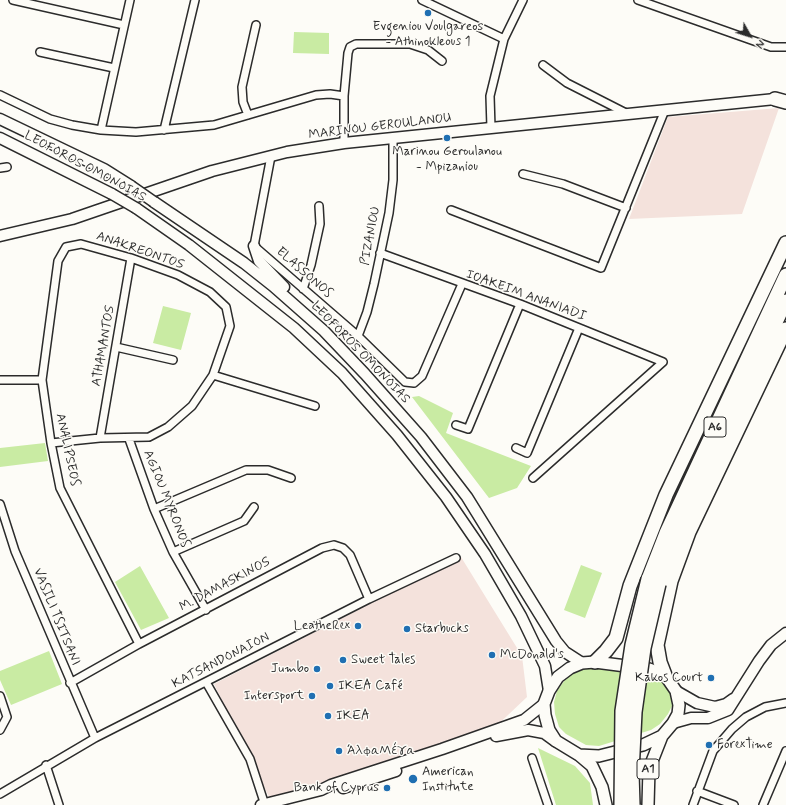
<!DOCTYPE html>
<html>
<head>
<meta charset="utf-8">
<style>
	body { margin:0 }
	#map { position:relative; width:786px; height:805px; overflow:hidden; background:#fdfcf7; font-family:Mynerve,sans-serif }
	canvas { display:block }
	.north { position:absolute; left:730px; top:16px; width:40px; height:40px; -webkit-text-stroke:3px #fdfcf7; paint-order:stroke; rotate:129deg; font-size:11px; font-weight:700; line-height:16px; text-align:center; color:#2b2b2b }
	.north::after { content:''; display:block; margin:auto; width:14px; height:18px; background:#2b2b2b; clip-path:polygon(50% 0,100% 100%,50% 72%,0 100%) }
</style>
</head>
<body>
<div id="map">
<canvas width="786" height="805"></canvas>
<div class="north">N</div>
</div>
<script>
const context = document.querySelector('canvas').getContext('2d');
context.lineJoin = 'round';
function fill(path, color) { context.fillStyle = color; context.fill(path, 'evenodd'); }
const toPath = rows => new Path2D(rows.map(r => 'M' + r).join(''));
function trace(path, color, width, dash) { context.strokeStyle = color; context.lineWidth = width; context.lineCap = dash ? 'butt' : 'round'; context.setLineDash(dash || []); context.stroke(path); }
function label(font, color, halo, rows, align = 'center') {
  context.font = font + ' Mynerve,sans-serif'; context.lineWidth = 3; context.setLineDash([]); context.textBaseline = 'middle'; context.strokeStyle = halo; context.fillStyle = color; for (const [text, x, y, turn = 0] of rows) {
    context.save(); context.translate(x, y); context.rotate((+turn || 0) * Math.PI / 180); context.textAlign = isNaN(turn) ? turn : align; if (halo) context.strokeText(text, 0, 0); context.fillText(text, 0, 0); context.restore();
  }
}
fill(toPath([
	[779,108,742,214,629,219,668,117],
	[461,557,522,656,527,697,488,734,270,799,214,684]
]), '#f4e2dc');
fill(toPath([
	[294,32,329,33,329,54,293,53],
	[163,306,191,313,181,350,153,343],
	[419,396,453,413,446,433,531,466,517,488,489,498,412,397],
	[45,443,48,461,0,467,0,448],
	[581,565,602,573,585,618,564,610],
	[140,566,169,618,141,630,115,582],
	[49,651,62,684,11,705,0,680,0,671],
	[594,665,651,672,659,677,671,694,672,706,668,714,660,724,651,730,599,746,586,745,566,734,559,727,555,714,554,702,557,691,569,674,580,667],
	[538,748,575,766,590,783,593,805,556,805]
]), '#c9eba3');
const street = toPath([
	[13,0,124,25],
	[422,0,504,39],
	[638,0,771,47,786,47],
	[40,52,114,68],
	[543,65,567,83,628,114],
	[0,95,50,119,72,125,101,130,136,132,214,125,316,95,330,94,344,96],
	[248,115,243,102,242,87,256,25],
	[491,128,490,96,504,39,523,0],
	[101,130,130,0],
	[164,130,195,0],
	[344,143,344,96,348,53,350,47,356,44,410,44,428,50,442,61],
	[271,156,254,246,358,336,405,382,414,383,422,376,462,284],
	[0,168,7,167],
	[523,174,563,184,626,208],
	[451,210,601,268,665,110],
	[380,253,520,304,663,362,533,478],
	[303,289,311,265,320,224,319,206],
	[358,336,367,312,374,284,389,213,393,180,393,138],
	[116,347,173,360],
	[213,375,315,406],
	[0,380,42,380],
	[456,425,468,429,520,304],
	[100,438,131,258],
	[129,439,154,509,173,552,206,610],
	[51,443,100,438,149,437,168,427,192,406,213,375,230,326,226,307,210,292,178,275,131,258,81,244,66,247,58,261,42,380,51,443,60,488,139,644],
	[516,448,527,453,579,328],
	[0,504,15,551,95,738],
	[154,509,246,470,268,470,291,478],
	[173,552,244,521,254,507],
	[206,682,250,759,265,805],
	[70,683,139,644,322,548,334,545,343,548,350,555,369,599],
	[0,696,7,717,0,730],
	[532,758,548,805],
	[46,765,59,805],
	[697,791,734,805],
	[0,794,95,738,369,599,456,558],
	[693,805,713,751,732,729,746,717,765,707,786,703],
	[763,805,786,751]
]);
const secondary = toPath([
	[0,119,104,169,131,186],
	[0,138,112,194],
	[154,202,244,263,273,286,324,331,365,374,421,437,467,497,556,641,565,652,582,663],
	[136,208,189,245,294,328,342,373,397,435,446,497,485,554,521,616,545,666,549,691],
	[0,236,72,219,212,171,287,152,344,143,775,99],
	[254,246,259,261,284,287],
	[676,691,697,703,715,707,726,704,733,699],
	[673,723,691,718,708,718,728,710,759,661,771,645,786,633],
	[496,736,528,730,544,733,555,741],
	[343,788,396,771],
	[261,805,321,790,331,785,442,749,524,720,544,704]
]);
const primary = toPath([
	[595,662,649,669,665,675,676,691,679,705,678,714,673,723,662,736,643,745,599,756,579,755,556,741,549,730,545,715,544,704,549,691,558,677,570,668,582,663,595,662],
	[579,755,592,766,602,787,606,805],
	[648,805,649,769,662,736]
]);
const highway = toPath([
	[775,99,786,102],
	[648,579,666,533,786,275],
	[659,584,674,538,786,301],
	[595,662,606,651,616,638,630,586,666,495,786,243],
	[665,675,660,662,657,645,671,581,689,532,786,329]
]);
trace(street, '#2b2b2b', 10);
trace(secondary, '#2b2b2b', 13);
trace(primary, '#2b2b2b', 14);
trace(highway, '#2b2b2b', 16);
trace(street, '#fdfcf7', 7);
trace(secondary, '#fdfcf7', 10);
trace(primary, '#fdfcf7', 11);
trace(highway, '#fdfcf7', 13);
const secondaryBridge = toPath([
	[131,186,154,202],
	[112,194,136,208]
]);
const highwayBridge = toPath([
	[621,805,622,711,632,645,648,579],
	[633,805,632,773,635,712,644,648,659,584]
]);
trace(secondaryBridge, '#2b2b2b', 13, []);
trace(highwayBridge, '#2b2b2b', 16, []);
trace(secondaryBridge, '#fdfcf7', 10);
trace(highwayBridge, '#fdfcf7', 13);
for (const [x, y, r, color] of [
	[428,13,4,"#1f6fb2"],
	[447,138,4,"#1f6fb2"],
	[358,626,4,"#1f6fb2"],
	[407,629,4,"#1f6fb2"],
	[492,655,4,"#1f6fb2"],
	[343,660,4,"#1f6fb2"],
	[317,669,4,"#1f6fb2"],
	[711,678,4,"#1f6fb2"],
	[330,686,4,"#1f6fb2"],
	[312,696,4,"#1f6fb2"],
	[328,716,4,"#1f6fb2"],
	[709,745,4,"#1f6fb2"],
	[339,751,4,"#1f6fb2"],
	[413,779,5,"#1f6fb2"],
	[387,788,4,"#1f6fb2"]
]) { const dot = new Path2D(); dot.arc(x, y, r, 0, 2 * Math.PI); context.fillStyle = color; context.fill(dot); trace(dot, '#fdfcf7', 1.5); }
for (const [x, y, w] of [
	[715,427,22],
	[648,769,22]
]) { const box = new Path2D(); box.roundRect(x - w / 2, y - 10, w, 20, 3); context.fillStyle = '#fdfcf7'; context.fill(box); trace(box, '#2b2b2b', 1); }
label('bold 12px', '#2b2b2b', null, [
	["A6",715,427],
	["A1",648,769]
]);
label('13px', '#2b2b2b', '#fdfcf7', [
	["Evgeniou Voulgareos",428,27,"center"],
	["- Athinokleous 1",428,42,"center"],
	["Marinou Geroulanou",447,152,"center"],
	["- Mpizaniou",447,167,"center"],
	["LeatheRex",350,626,"right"],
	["Starbucks",415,629],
	["McDonald's",500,655],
	["Sweet Tales",351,660],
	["Jumbo",309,669,"right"],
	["Kakos Court",703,678,"right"],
	["IKEA Café",338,686],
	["Intersport",304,696,"right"],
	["IKEA",336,716],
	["ForexTime",717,745],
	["ΆλφαΜέγα",347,751],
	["American",422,772],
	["Institute",422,787],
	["Bank of Cyprus",379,788,"right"]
], 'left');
label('13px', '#2b2b2b', '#fdfcf7', [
	["MARINOU GEROULANOU",380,127,-7],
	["LEOFOROS OMONOIAS",85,167,28],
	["PIZANIOU",371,236,-79],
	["ANAKREONTOS",140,251,19],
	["ELASSONOS",304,273,41],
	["IOAKEIM ANANIADI",526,296,20],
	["ATHAMANTOS",104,346,-80],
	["LEOFOROS OMONOIAS",360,353,46],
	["ANALIPSEOS",67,450,78],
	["AGIOU MYRONOS",166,499,68],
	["M. DAMASKINOS",225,585,-28],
	["VASILI TSITSANI",56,617,68],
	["KATSANDONAION",221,661,-27]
]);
</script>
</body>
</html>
